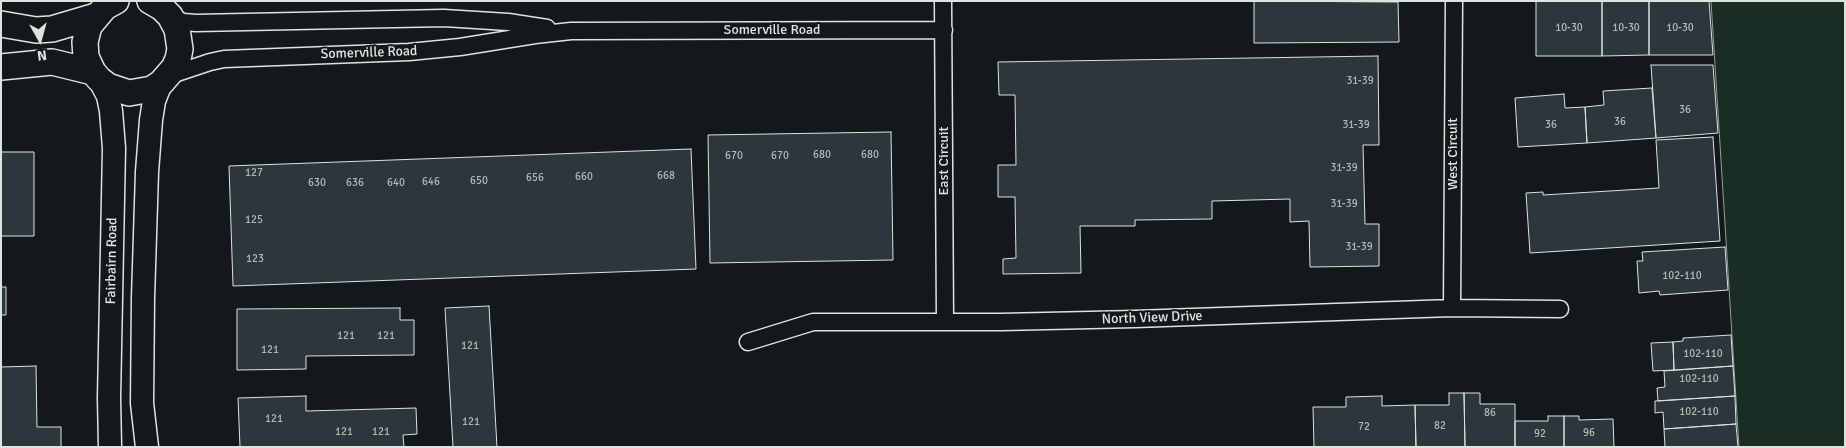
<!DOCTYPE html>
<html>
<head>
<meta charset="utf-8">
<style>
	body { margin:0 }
	#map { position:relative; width:1846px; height:448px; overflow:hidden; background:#14181c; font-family:Signika,sans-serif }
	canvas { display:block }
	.frame { position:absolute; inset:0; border:2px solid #d8e6dc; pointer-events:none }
	.north { position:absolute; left:15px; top:15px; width:50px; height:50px; -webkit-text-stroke:4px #14181c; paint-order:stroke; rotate:173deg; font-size:14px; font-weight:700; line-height:20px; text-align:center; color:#d8e6dc }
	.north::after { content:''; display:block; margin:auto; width:18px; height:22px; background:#d8e6dc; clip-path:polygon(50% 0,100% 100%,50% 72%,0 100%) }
</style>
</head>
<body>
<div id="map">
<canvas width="1846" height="448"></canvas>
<div class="frame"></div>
<div class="north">N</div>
</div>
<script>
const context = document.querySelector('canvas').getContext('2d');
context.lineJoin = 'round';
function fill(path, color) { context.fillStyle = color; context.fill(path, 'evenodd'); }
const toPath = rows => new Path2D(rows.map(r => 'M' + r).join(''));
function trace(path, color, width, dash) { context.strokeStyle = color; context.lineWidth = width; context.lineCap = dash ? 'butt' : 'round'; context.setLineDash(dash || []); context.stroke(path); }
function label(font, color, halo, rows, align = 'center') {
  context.font = font + ' Signika,sans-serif'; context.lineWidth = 4; context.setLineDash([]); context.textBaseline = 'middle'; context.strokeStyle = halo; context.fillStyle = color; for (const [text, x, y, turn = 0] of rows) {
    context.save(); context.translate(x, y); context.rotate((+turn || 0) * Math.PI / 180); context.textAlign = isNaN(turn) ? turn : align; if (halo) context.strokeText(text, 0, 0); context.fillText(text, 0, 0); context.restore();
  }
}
const green = toPath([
	[1711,1,1845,1,1845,447,1739,447,1711,1]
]);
fill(green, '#1a2d24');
trace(green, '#939e99', 1);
const building = toPath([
	[1254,1,1398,2,1399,42,1254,43,1254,1],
	[1536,1,1602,1,1602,56,1536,56,1536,1],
	[1602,1,1649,1,1649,55,1602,56,1602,1],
	[1649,1,1709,1,1713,55,1649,55,1649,1],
	[1378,56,1379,145,1363,145,1365,224,1379,224,1379,266,1310,267,1309,221,1290,222,1290,199,1212,201,1212,219,1135,220,1135,226,1080,226,1081,273,1003,274,1003,259,1016,258,1015,197,998,197,998,165,1016,165,1015,95,999,95,998,62,1378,56],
	[1651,65,1713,65,1718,133,1656,138,1651,65],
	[1652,88,1656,138,1587,143,1585,107,1604,105,1603,91,1652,88],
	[1564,94,1565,108,1585,107,1587,143,1518,147,1515,98,1564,94],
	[891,132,893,260,710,263,708,135,891,132],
	[1713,137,1720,241,1530,253,1526,193,1543,192,1543,195,1659,188,1656,140,1713,137],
	[691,149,696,269,233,286,229,166,691,149],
	[1,152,34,152,34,236,1,236,1,152],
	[1725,247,1728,290,1660,295,1659,291,1639,293,1637,261,1643,261,1642,252,1725,247],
	[1,287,6,287,6,315,1,315,1,287],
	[489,306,497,447,453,447,445,308,489,306],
	[400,308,400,320,414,320,414,355,306,356,306,369,237,370,237,309,400,308],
	[1731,335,1733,366,1674,370,1673,342,1683,341,1683,338,1731,335],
	[1673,342,1674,370,1653,371,1651,343,1673,342],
	[36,366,37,427,61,427,61,447,1,447,1,367,36,366],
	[1733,366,1735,396,1658,401,1657,388,1665,387,1664,371,1733,366],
	[1449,393,1464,393,1465,447,1416,447,1415,405,1449,405,1449,393],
	[1464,393,1480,393,1480,404,1515,404,1515,447,1465,447,1464,393],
	[306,396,306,411,416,408,417,434,403,435,404,447,240,447,238,398,306,396],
	[1382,396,1382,406,1415,405,1416,447,1314,447,1313,407,1346,407,1346,397,1382,396],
	[1735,396,1736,424,1664,429,1663,412,1655,413,1655,401,1735,396],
	[1548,416,1564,416,1564,447,1515,447,1515,421,1548,421,1548,416],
	[1564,416,1579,416,1579,420,1613,419,1614,447,1564,447,1564,416],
	[1736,424,1738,447,1662,447,1665,447,1664,429,1736,424]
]);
fill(building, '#2c363c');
trace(building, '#d8e6dc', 1);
const street = toPath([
	[943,1,945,321],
	[170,16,183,22,196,23,444,18,508,22,547,28],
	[168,76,210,62,224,59,409,52,460,47,535,35,571,31,944,30],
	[1452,308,1454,1],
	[748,342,813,322,1001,322,1135,319,1452,308,1560,309]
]);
const secondary = toPath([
	[99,79,108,96,111,111,114,148,109,398,110,447],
	[147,447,142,403,143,298,147,172,151,120,154,101,161,83]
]);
const primary = toPath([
	[116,1,105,7,89,26,85,42,86,57,93,72,99,79,108,86,129,93,152,89,161,83,174,68,178,59,180,49,177,29,170,16,162,8,150,1],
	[1,24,36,30,52,29,96,16],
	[1,67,52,62,93,72]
]);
trace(street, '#d8e6dc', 19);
trace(secondary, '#d8e6dc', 25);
trace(primary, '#d8e6dc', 28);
trace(street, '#14181c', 16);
trace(secondary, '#14181c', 22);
trace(primary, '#14181c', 25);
label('11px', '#adbab4', null, [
	["10-30",1569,28],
	["10-30",1626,28],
	["10-30",1680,28],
	["31-39",1360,81],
	["36",1685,110],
	["36",1620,122],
	["31-39",1356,125],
	["36",1551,125],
	["680",822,155],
	["680",870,155],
	["670",734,156],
	["670",780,156],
	["31-39",1344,168],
	["127",254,173],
	["668",666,176],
	["660",584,177],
	["656",535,178],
	["650",479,181],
	["646",431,182],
	["630",317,183],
	["636",355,183],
	["640",396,183],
	["31-39",1344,204],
	["125",254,220],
	["31-39",1359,247],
	["123",255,259],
	["102-110",1682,276],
	["121",346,336],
	["121",386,336],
	["121",470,346],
	["121",270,350],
	["102-110",1703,354],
	["102-110",1699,379],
	["102-110",1699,412],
	["86",1490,413],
	["121",274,419],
	["121",471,422],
	["82",1440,426],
	["72",1364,427],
	["121",344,432],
	["121",381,432],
	["96",1589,433],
	["92",1540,434]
]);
label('14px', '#d8e6dc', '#14181c', [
	["Somerville Road",772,30],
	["Somerville Road",369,53,-2],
	["West Circuit",1453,154,-90],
	["East Circuit",944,161,-90],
	["Fairbairn Road",112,261,-89],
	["North View Drive",1152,318,-2]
]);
</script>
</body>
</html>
